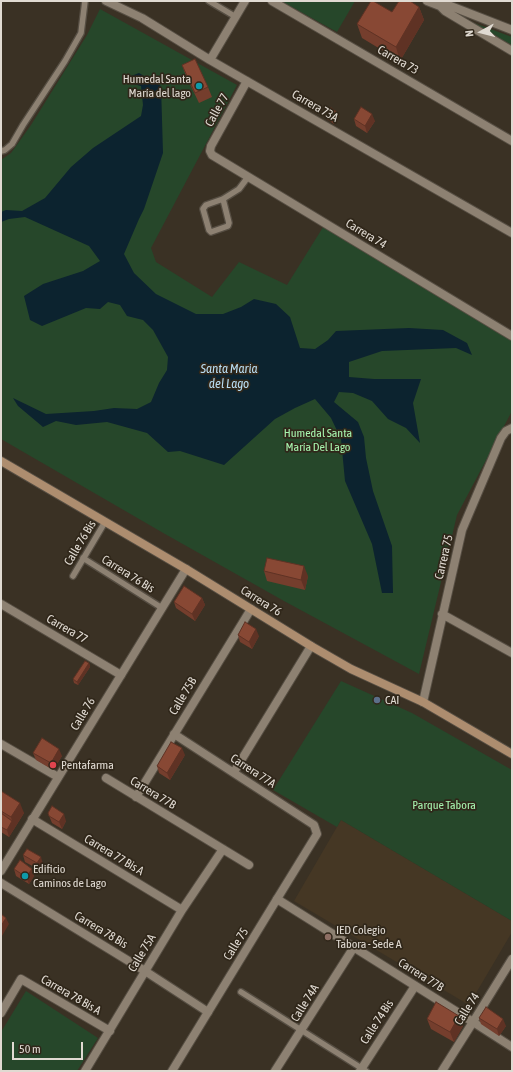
<!DOCTYPE html>
<html>
<head>
<meta charset="utf-8">
<style>
	body { margin:0 }
	#map { position:relative; width:513px; height:1072px; overflow:hidden; background:#3a3124; font-family:"Asap Condensed",sans-serif }
	canvas { display:block }
	.frame { position:absolute; inset:0; border:2px solid #e0dad2; pointer-events:none }
	.north { position:absolute; left:461px; top:12px; width:40px; height:40px; -webkit-text-stroke:3px #30271a; paint-order:stroke; rotate:263deg; font-size:11px; font-weight:700; line-height:16px; text-align:center; color:#e0dad2 }
	.north::after { content:''; display:block; margin:auto; width:14px; height:18px; background:#e0dad2; clip-path:polygon(50% 0,100% 100%,50% 72%,0 100%) }
	.scale { position:absolute; left:12px; top:1042px; width:71px; height:18px; box-sizing:border-box; border:2px solid #e0dad2; border-top:0; padding-left:5px; font-size:12px; line-height:14px; white-space:nowrap; color:#e0dad2; -webkit-text-stroke:3px #30271a; paint-order:stroke }
</style>
</head>
<body>
<div id="map">
<canvas width="513" height="1072"></canvas>
<div class="frame"></div>
<div class="north">N</div>
<div class="scale">50 m</div>
</div>
<script>
const context = document.querySelector('canvas').getContext('2d');
context.lineJoin = 'round';
function fill(path, color) { context.fillStyle = color; context.fill(path, 'evenodd'); }
const toPath = rows => new Path2D(rows.map(r => 'M' + r).join(''));
function trace(path, color, width, dash) { context.strokeStyle = color; context.lineWidth = width; context.lineCap = dash ? 'butt' : 'round'; context.setLineDash(dash || []); context.stroke(path); }
function label(font, color, halo, rows, align = 'center') {
  context.font = font + ' "Asap Condensed",sans-serif'; context.lineWidth = 3.5; context.setLineDash([]); context.textBaseline = 'middle'; context.strokeStyle = halo; context.fillStyle = color; for (const [text, x, y, turn = 0] of rows) {
    context.save(); context.translate(x, y); context.rotate((+turn || 0) * Math.PI / 180); context.textAlign = isNaN(turn) ? turn : align; if (halo) context.strokeText(text, 0, 0); context.fillText(text, 0, 0); context.restore();
  }
}
fill(toPath([
	[341,820,512,921,512,932,469,1005,294,901]
]), '#453724');
fill(toPath([
	[281,1,355,1,337,32],
	[100,9,237,85,151,248,156,262,212,297,239,262,287,285,325,224,512,336,512,411,457,515,419,674,284,601,165,534,1,439,1,160,11,153,31,125,87,35],
	[466,20,512,37,512,45],
	[341,681,412,713,512,770,512,921,341,820,337,827,273,790],
	[26,991,98,1038,77,1071,1,1071,1,1032]
]), '#26472a');
fill(toPath([
	[139,73,161,86,163,153,144,209,139,219,124,254,134,273,156,294,196,314,223,314,241,307,254,299,276,304,290,317,300,348,315,349,328,340,336,331,409,328,443,330,467,343,472,355,456,348,382,351,349,362,349,377,374,379,421,379,413,403,420,443,406,428,388,419,372,401,353,393,339,392,334,402,358,422,364,437,366,458,373,491,392,546,393,593,382,593,372,544,345,481,341,439,331,418,315,399,295,408,275,419,224,465,180,451,168,452,147,433,107,422,76,425,56,421,43,427,18,406,13,398,46,414,94,411,114,408,137,409,151,402,159,383,167,370,168,357,153,330,143,320,127,316,120,305,108,302,100,309,86,308,42,326,30,320,24,296,43,284,83,271,100,261,89,246,25,217,9,219,1,222,1,212,6,210,22,211,45,198,71,167,93,148,141,116,143,105,141,86,129,83,123,79]
]), '#0c232f');
const service = toPath([
	[209,1,236,17],
	[1,151,5,150,12,144,23,125,65,61,81,33,85,1],
	[223,199,229,223,228,226,211,232,209,230,203,209,206,205,223,199,239,189,248,177],
	[83,558,162,608],
	[73,576,105,522],
	[241,992,366,1071]
]);
const minor = toPath([
	[106,1,142,18,210,60,512,233],
	[272,1,512,141],
	[427,1,440,6,448,5,512,30],
	[440,6,445,11,512,51],
	[210,60,245,1],
	[247,81,211,146,210,151,212,155,512,336],
	[1,604,121,675],
	[442,614,512,653],
	[423,702,462,530,501,438,506,431,512,428],
	[174,734,314,825,317,834,277,899],
	[1,744,58,777],
	[234,772,311,646],
	[106,778,249,865],
	[136,797,251,609],
	[32,819,182,910],
	[1,883,145,971,208,1012],
	[1,1013,21,979,110,1031],
	[85,1071,182,910,223,849],
	[275,1071,354,947],
	[360,1071,415,986],
	[442,1071,473,1022,512,1047]
]);
const tertiary = toPath([
	[1,871,186,569],
	[172,1071,277,899,473,1022,512,959]
]);
const secondary = toPath([
	[1,461,186,569,311,646,351,669,423,702,512,754]
]);
trace(service, '#564e43', 8);
trace(minor, '#564e43', 10);
trace(tertiary, '#564e43', 10);
trace(secondary, '#564e43', 10);
trace(service, '#8d8172', 5.5);
trace(minor, '#8d8172', 8);
trace(tertiary, '#8d8172', 8);
trace(secondary, '#ad8d6f', 8);
fill(toPath([
	[419,7,424,20,400,61,362,38,357,24,392,12],
	[182,65,208,87,212,97,199,103,186,76],
	[326,116,339,116,334,124,327,119],
	[354,119,375,121,367,133,356,126],
	[264,571,308,576,305,590,267,581],
	[202,598,205,605,195,621,176,608,174,602],
	[238,635,259,636,252,649,240,642],
	[89,663,90,667,78,685,74,683,73,679],
	[33,753,62,756,53,770,36,760],
	[185,755,170,780,159,773,157,766],
	[1,791,24,813,9,837,1,832],
	[48,813,66,821,62,829,52,823],
	[23,855,43,864,40,870,25,862],
	[14,869,32,869,34,876,29,884,16,876],
	[479,1018,506,1026,499,1036,481,1024],
	[427,1019,463,1026,454,1042,431,1029]
]), '#753e2d');
fill(toPath([
	[419,7,424,20,400,61,396,47],
	[338,113,339,116,334,124,333,120],
	[372,114,375,121,367,133,365,126],
	[304,566,308,576,305,590,301,580],
	[202,598,205,605,195,621,192,614],
	[256,629,259,636,252,649,249,642],
	[89,663,90,667,78,685,77,682],
	[182,748,185,755,170,780,167,773],
	[59,749,62,756,53,770,51,763],
	[20,803,24,813,9,837,7,830,12,821,11,817],
	[64,814,66,821,62,829,59,822],
	[41,857,43,864,40,870,37,863],
	[32,869,34,876,29,884,26,877],
	[6,918,9,924,2,936,1,932,1,926],
	[459,1016,463,1026,454,1042,450,1032],
	[503,1019,506,1026,499,1036,497,1029]
]), '#5f3224');
const building = toPath([
	[371,1,373,1,392,12,399,1,410,1,419,7,396,47,357,24,371,1],
	[195,59,208,87,195,93,182,65,195,59],
	[361,107,372,114,365,126,354,119,361,107],
	[331,108,338,113,333,120,326,116,331,108],
	[267,558,304,566,301,580,264,571,267,558],
	[184,586,202,598,192,614,174,602,184,586],
	[245,622,256,629,249,642,238,635,245,622],
	[85,661,89,663,77,682,73,679,85,661],
	[42,738,59,749,51,763,33,753,42,738],
	[171,742,182,748,167,773,157,766,171,742],
	[1,791,20,803,11,817,1,811,1,791],
	[52,806,64,814,59,822,49,816,48,813,52,806],
	[1,813,12,821,7,830,1,827,1,813],
	[27,849,41,857,37,863,23,855,27,849],
	[20,860,32,869,26,877,14,869,20,860],
	[1,914,6,918,1,926,1,914],
	[436,1002,459,1016,450,1032,427,1019,436,1002],
	[486,1007,503,1019,497,1029,479,1018,486,1007]
]);
fill(building, '#884834');
trace(building, '#5f3224', 1);
for (const [x, y, r, color] of [
	[199,86,4,"#0f9aa8"],
	[377,700,4,"#5c6f8a"],
	[53,765,4,"#e0444e"],
	[25,876,4,"#0f9aa8"],
	[328,937,4,"#8d6e63"]
]) { const dot = new Path2D(); dot.arc(x, y, r, 0, 2 * Math.PI); context.fillStyle = color; context.fill(dot); trace(dot, '#30271a', 1.5); }
label('12px', '#e0dad2', '#30271a', [
	["Carrera 73",398,60,30],
	["Carrera 73A",315,106,30],
	["Calle 77",217,110,-61],
	["Carrera 74",366,234,31],
	["Calle 76 Bis",80,543,-59],
	["Carrera 75",444,557,-77],
	["Carrera 76 Bis",128,574,32],
	["Carrera 76",261,601,32],
	["Carrera 77",67,629,30],
	["Calle 75B",183,696,-59],
	["Calle 76",83,714,-59],
	["Carrera 77A",253,771,33],
	["Carrera 77B",153,793,31],
	["Carrera 77 Bis A",114,855,31],
	["Carrera 78 Bis",101,930,31],
	["Calle 75",236,944,-58],
	["Calle 75A",142,953,-59],
	["Carrera 77B",421,975,32],
	["Carrera 78 Bis A",71,995,30],
	["Calle 74A",305,1003,-58],
	["Calle 74",467,1009,-58],
	["Calle 74 Bis",377,1022,-57]
]);
label('12px', '#e0dad2', '#30271a', [
	["Humedal Santa",191,79,"right"],
	["María del lago",191,93,"right"],
	["CAI",385,700],
	["Pentafarma",61,765],
	["Edificio",33,869],
	["Caminos de Lago",33,883],
	["IED Colegio",336,930],
	["Tabora - Sede A",336,944]
], 'left');
label('12px', '#a6f4ae', '#30271a', [
	["Humedal Santa",318,433],
	["María Del Lago",318,447],
	["Parque Tabora",444,805]
]);
label('italic 13px', '#b9def4', '#30271a', [
	["Santa Maria",229,369],
	["del Lago",229,384]
]);
</script>
</body>
</html>
